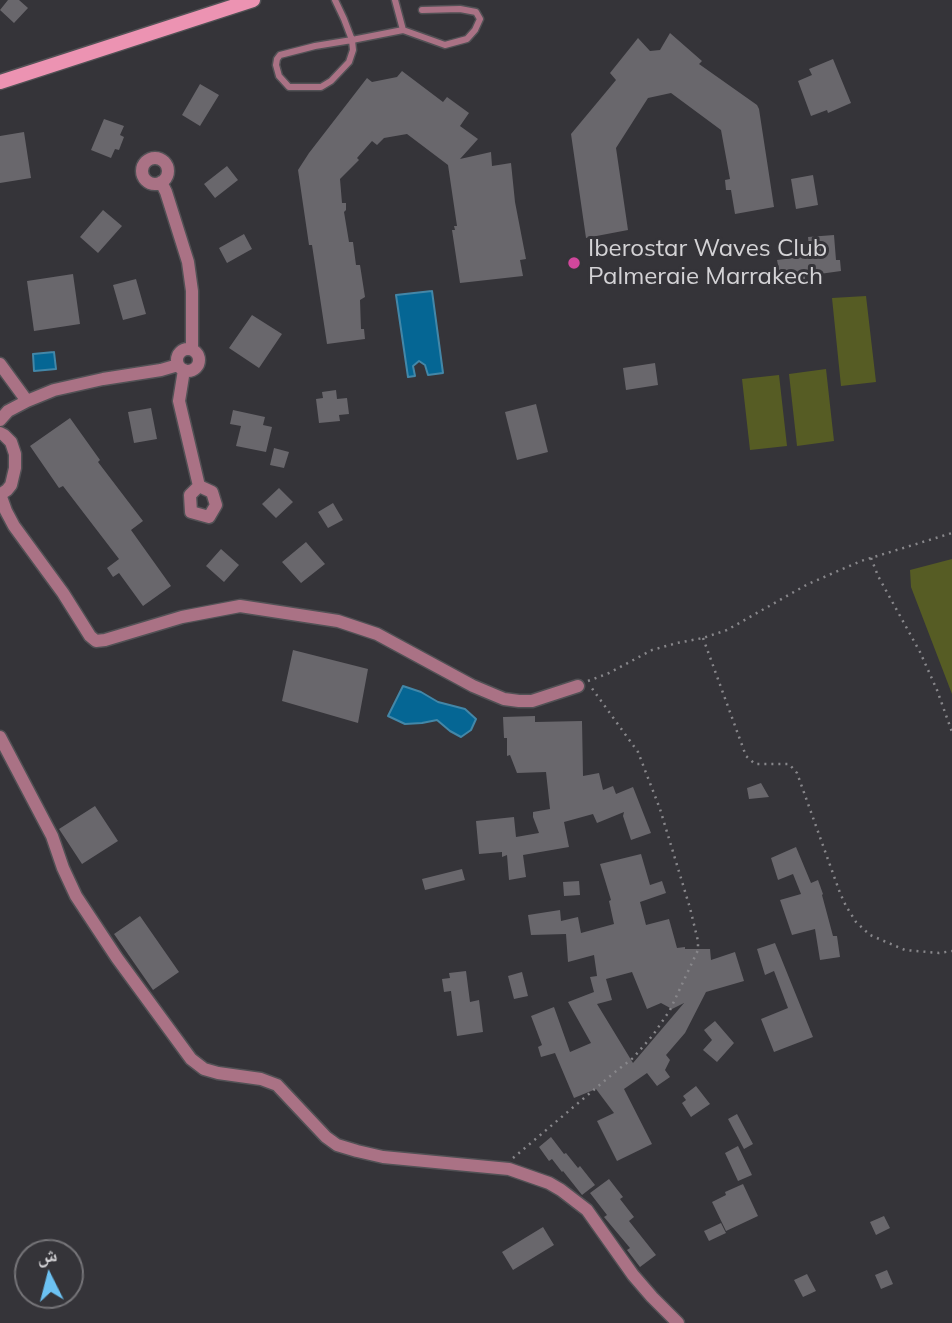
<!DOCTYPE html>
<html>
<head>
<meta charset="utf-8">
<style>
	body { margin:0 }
	#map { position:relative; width:952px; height:1323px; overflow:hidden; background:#353439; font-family:Mulish,"Noto Naskh Arabic",sans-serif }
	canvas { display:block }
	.north { position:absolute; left:14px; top:1239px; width:70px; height:70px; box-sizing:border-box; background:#353439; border:2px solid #757478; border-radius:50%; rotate:354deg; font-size:19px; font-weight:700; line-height:28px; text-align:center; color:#d4d3d6 }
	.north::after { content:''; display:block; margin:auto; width:24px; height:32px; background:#6cc2f3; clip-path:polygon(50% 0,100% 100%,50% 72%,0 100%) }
</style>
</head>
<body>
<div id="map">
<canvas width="952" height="1323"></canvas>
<div class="north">ش</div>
</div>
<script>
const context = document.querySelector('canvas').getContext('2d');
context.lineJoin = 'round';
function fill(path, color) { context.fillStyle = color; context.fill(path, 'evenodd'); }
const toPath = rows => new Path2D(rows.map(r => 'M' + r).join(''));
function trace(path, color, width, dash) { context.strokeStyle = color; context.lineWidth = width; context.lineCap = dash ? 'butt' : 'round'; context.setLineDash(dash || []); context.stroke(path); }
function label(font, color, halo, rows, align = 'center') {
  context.font = font + ' Mulish,sans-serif'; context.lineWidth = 6; context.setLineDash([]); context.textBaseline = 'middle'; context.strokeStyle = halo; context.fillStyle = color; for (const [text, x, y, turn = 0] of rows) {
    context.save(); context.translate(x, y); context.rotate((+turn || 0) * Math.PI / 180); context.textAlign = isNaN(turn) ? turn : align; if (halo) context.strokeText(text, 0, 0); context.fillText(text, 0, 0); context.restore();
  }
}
fill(toPath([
	[866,296,876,382,841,386,832,298],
	[826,369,834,441,797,446,789,374],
	[779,375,787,446,750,450,742,379],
	[952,559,952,694,911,587,910,570]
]), '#565c24');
const water = toPath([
	[432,291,443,373,428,375,425,365,419,361,413,366,415,376,408,377,396,295,432,291],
	[54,352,56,369,34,371,33,354,54,352],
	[403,686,421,692,438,702,465,709,476,719,471,730,461,737,450,731,437,720,422,723,405,724,388,716,403,686]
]);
fill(water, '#056694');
trace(water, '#4387a8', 2);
fill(toPath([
	[8,0,19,0,28,8,14,23,0,10],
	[670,33,702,61,699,64,757,105,759,109,774,207,735,214,731,190,726,190,725,180,730,179,721,130,671,93,648,98,616,148,628,230,586,238,571,134,616,80,610,73,638,38,650,51,660,50],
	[833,59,851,103,828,113,827,110,811,116,798,81,812,75,809,69],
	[402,71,443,102,447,97,469,113,460,126,478,139,460,159,491,152,492,166,511,163,515,202,526,259,520,260,523,276,460,283,452,230,455,230,454,226,457,226,448,165,407,134,384,138,377,145,372,141,357,158,359,160,340,179,342,203,346,203,346,210,344,212,349,242,353,242,356,265,360,265,365,297,360,300,361,329,364,329,365,339,327,344,312,245,309,245,298,170,309,153,367,78,372,82,397,77],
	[200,84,219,95,200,126,182,115],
	[104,119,124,126,120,135,124,137,119,150,115,149,111,158,91,150],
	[24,132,31,178,0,183,0,136],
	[227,166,238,180,215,198,204,184],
	[813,175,818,205,796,209,791,179],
	[103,210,122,226,98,253,80,237],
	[244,234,252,249,227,263,219,248],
	[834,235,836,260,840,260,841,271,805,276,805,279,787,281,786,279,781,280,777,260,810,256,808,237],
	[73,274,80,324,34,331,27,281],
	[136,279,146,314,123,320,113,285],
	[252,315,282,334,259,368,229,348],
	[655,363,658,385,626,390,623,368],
	[336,390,337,399,347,398,349,414,339,415,340,421,319,423,316,399,323,398,322,392],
	[536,404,548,452,517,460,505,412],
	[151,408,157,439,134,443,128,412],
	[233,410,265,417,263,425,272,427,266,452,236,446,241,426,230,424],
	[70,418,100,460,98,462,143,521,131,530,171,586,143,606,119,573,113,577,107,568,119,559,63,486,59,488,30,446],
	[274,448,289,452,284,468,270,465],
	[279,488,293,502,276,518,262,504],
	[333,503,343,520,328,528,318,512],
	[306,542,325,564,301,583,282,562],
	[221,549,239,565,224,582,206,566],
	[293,650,368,669,358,723,282,701],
	[535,716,535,722,582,721,583,776,599,773,603,790,613,786,616,794,633,787,651,833,631,840,623,816,624,812,597,823,593,814,564,822,569,847,523,855,526,877,509,880,507,855,502,857,502,852,479,854,476,821,514,817,516,837,539,833,533,817,533,812,550,809,546,772,517,773,510,755,507,756,507,738,504,738,503,717],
	[761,783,769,797,749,799,747,788],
	[95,806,118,841,82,864,59,829],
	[796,847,811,883,818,880,823,894,822,895,833,936,837,936,840,957,820,960,815,929,792,935,780,900,801,894,793,874,778,880,771,858],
	[641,854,650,885,662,881,666,893,640,902,646,925,669,919,677,948,685,947,685,949,710,949,711,960,735,952,744,981,706,992,685,1033,666,1055,670,1060,665,1070,670,1077,657,1086,647,1073,624,1089,652,1144,617,1161,597,1121,614,1113,596,1089,574,1098,555,1053,541,1057,538,1047,542,1045,531,1016,554,1007,570,1052,591,1043,568,1002,594,992,590,977,597,976,594,955,568,962,566,934,531,935,528,915,560,910,561,921,578,917,581,933,614,924,609,901,611,900,600,864],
	[632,972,647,1009,661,1003,672,1009,684,1003,633,1063,597,1004,612,1000,606,979],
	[462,869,465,880,425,890,422,879],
	[579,881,580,895,564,896,563,882],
	[140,916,179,972,153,990,114,934],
	[775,943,813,1037,774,1052,761,1019,788,1008,774,971,765,975,757,949],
	[466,971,470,1002,479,1000,483,1032,457,1036,451,991,444,992,442,979,450,978,449,973],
	[522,972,528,996,514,999,508,976],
	[715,1021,734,1043,717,1062,703,1050,712,1040,704,1030],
	[696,1086,710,1104,691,1117,682,1103,686,1100,683,1096],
	[737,1114,753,1144,744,1149,728,1119],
	[551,1137,564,1154,566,1153,578,1168,580,1166,595,1185,582,1195,563,1171,562,1172,552,1159,549,1161,539,1147],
	[738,1146,752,1175,738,1181,725,1153],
	[609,1179,623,1197,620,1199,634,1217,629,1221,656,1255,640,1267,627,1250,630,1248,604,1217,607,1215,590,1193],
	[743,1184,758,1216,726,1231,712,1202,726,1195,725,1192],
	[884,1216,890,1228,876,1235,870,1222],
	[721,1223,726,1233,709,1241,704,1231],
	[543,1227,554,1245,513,1270,502,1252],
	[887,1270,893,1284,881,1289,875,1275],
	[807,1274,816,1291,803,1297,794,1280]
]), '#69676c');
const lane = toPath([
	[335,0,344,19,352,40,353,50,349,62,331,81,321,87,289,87,279,76,276,65,277,59,280,55,315,46,352,40,403,30,445,45,467,39,475,30,480,19,476,12,460,9,422,10],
	[395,0,403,30]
]);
const street = toPath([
	'142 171a13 13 0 1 1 26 0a13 13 0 1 1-26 0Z',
	[161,182,166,192,188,262,192,291,192,349],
	'177 360a11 11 0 1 1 22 0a11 11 0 1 1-22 0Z',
	[0,364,27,401],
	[184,370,179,401,199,486,190,495,191,512,209,517,216,505,212,492,199,486],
	[0,420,8,411,27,401,54,390,103,379,161,370,178,365],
	[0,433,4,435,11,442,15,454,15,468,11,485,7,490,1,494],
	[0,494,6,511,14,526,63,593,90,636,96,641,105,640,182,617,240,606,338,621,377,634,473,686,504,699,519,701,532,701,578,686],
	[0,737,52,836,63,868,76,896,117,958,191,1059,204,1069,218,1073,261,1079,277,1085,326,1137,337,1145,357,1151,383,1157,509,1169,549,1183,561,1190,587,1210,633,1275,652,1297,678,1323]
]);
const secondary = toPath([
	[0,82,253,0]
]);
trace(lane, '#525155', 9);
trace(street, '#525155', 15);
trace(secondary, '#525155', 17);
trace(toPath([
	[871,558,878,576,920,652,937,690,952,732],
	[703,638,746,756,755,764,789,764,797,773,840,893,846,906,856,922,870,935,905,950,939,953,952,951],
	[588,681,609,673,652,650,677,643,703,638,727,630,808,584,861,561,952,533],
	[513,1158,615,1072,633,1058,653,1035,670,1010,698,950,698,941,690,908,660,809,638,752,591,687]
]), '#88878b', 2.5, [2, 5]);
trace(lane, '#aa7285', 6);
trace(street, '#aa7285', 12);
trace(secondary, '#ec93b2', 14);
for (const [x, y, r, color] of [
	[574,263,7,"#d1479c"]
]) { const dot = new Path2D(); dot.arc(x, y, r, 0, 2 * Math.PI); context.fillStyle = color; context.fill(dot); trace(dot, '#353439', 2.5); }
label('24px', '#d4d3d6', '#353439', [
	["Iberostar Waves Club",588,249],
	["Palmeraie Marrakech",588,277]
], 'left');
</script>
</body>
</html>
